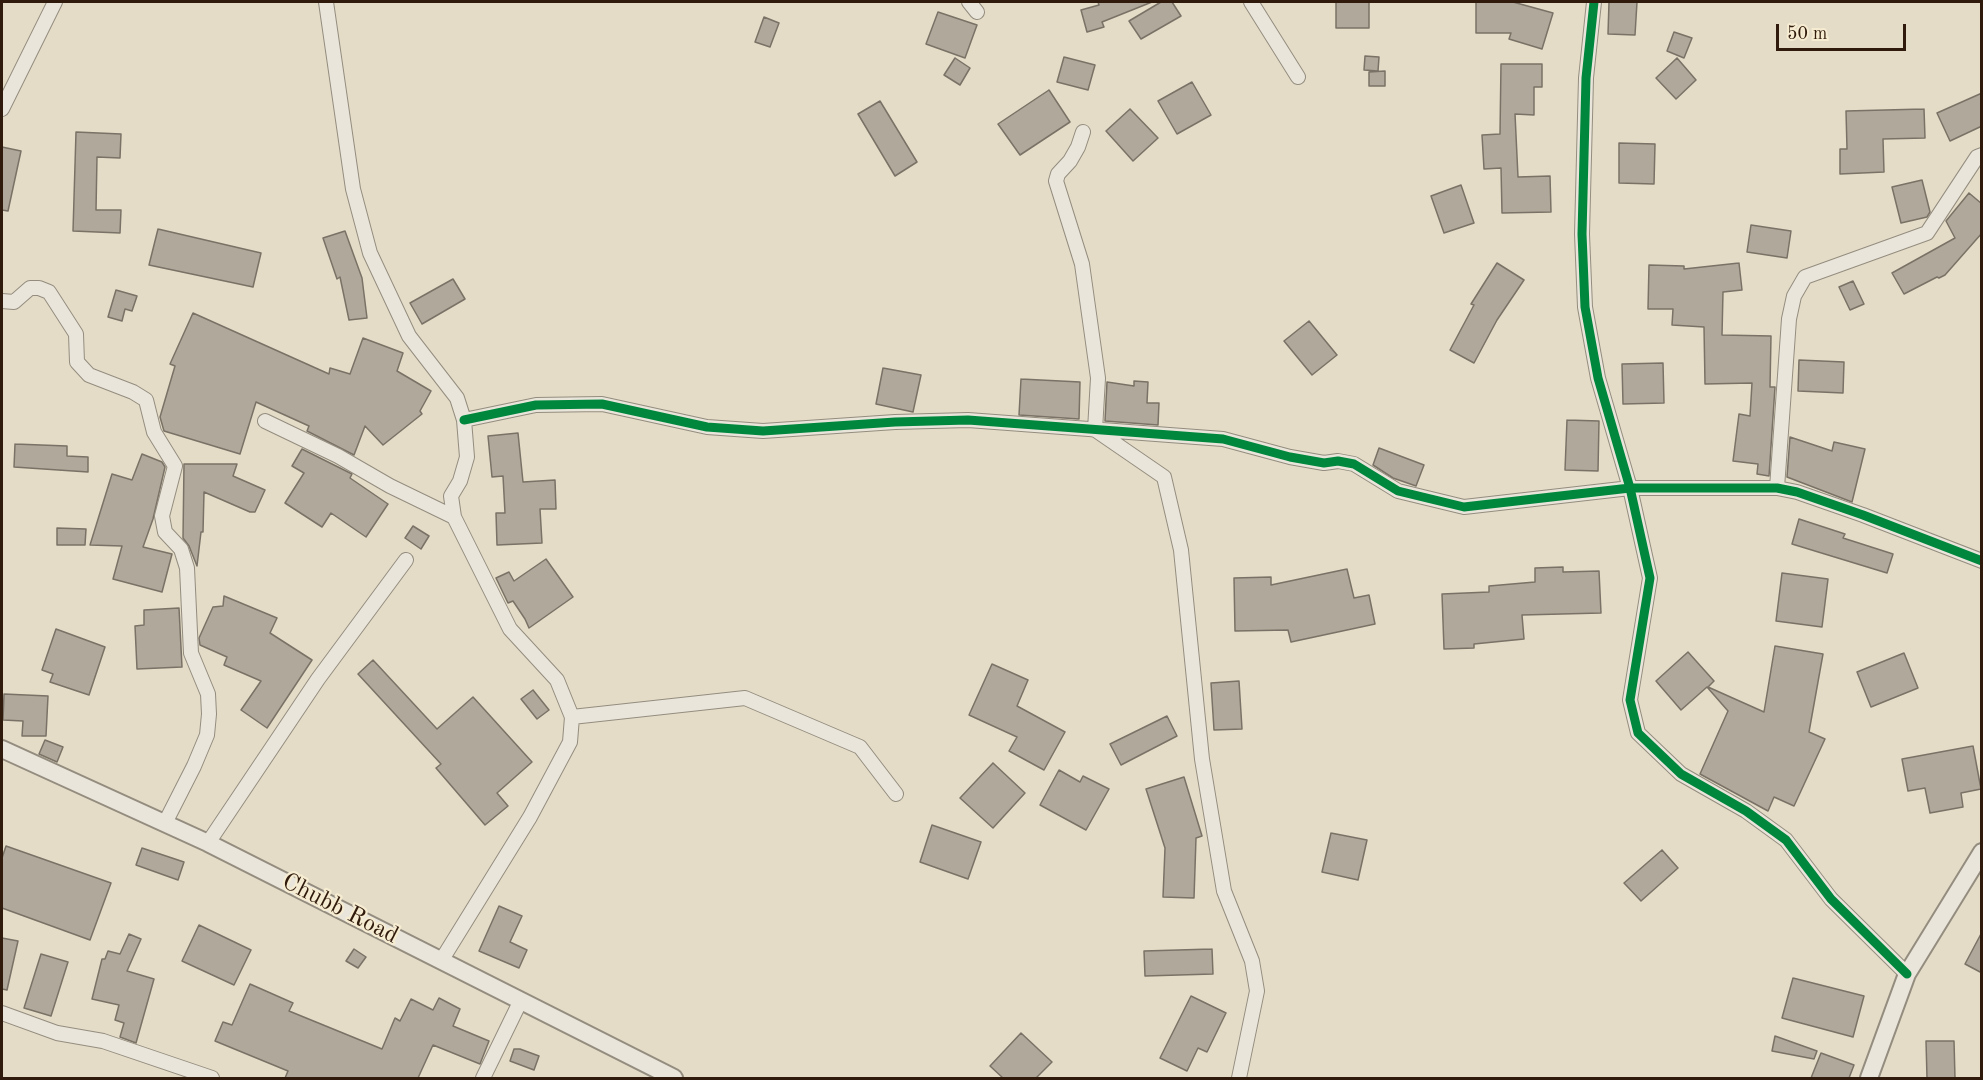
<!DOCTYPE html>
<html>
<head>
<meta charset="utf-8">
<style>
	body { margin:0 }
	#map { position:relative; width:1983px; height:1080px; overflow:hidden; background:#e4dcc7; font-family:"Old Standard TT",serif }
	canvas { display:block }
	.frame { position:absolute; inset:0; border:3px solid #301a0b; pointer-events:none }
	.scale { position:absolute; left:1776px; top:24px; width:130px; height:27px; box-sizing:border-box; border:3px solid #301a0b; border-top:0; padding-left:8px; font-size:18px; line-height:21px; white-space:nowrap; color:#301a0b; -webkit-text-stroke:4px #f6ecd2; paint-order:stroke }
</style>
</head>
<body>
<div id="map">
<canvas width="1983" height="1080"></canvas>
<div class="frame"></div>
<div class="scale">50 m</div>
</div>
<script>
const context = document.querySelector('canvas').getContext('2d');
context.lineJoin = 'round';
function fill(path, color) { context.fillStyle = color; context.fill(path, 'evenodd'); }
const toPath = rows => new Path2D(rows.map(r => 'M' + r).join(''));
function trace(path, color, width, dash) { context.strokeStyle = color; context.lineWidth = width; context.lineCap = dash ? 'butt' : 'round'; context.setLineDash(dash || []); context.stroke(path); }
function label(font, color, halo, rows, align = 'center') {
  context.font = font + ' "Old Standard TT",serif'; context.lineWidth = 4.5; context.setLineDash([]); context.textBaseline = 'middle'; context.strokeStyle = halo; context.fillStyle = color; for (const [text, x, y, turn = 0] of rows) {
    context.save(); context.translate(x, y); context.rotate((+turn || 0) * Math.PI / 180); context.textAlign = isNaN(turn) ? turn : align; if (halo) context.strokeText(text, 0, 0); context.fillText(text, 0, 0); context.restore();
  }
}
const building = toPath([
	[1098,2,1152,2,1102,22,1104,27,1087,32,1081,10,1099,5,1098,2],
	[1161,2,1172,2,1181,16,1141,39,1129,21,1161,2],
	[1336,2,1369,2,1369,28,1336,28,1336,2],
	[1476,2,1513,2,1553,13,1542,49,1509,39,1511,33,1476,33,1476,2],
	[1609,2,1637,2,1635,35,1608,34,1609,2],
	[938,12,977,25,965,58,926,44,938,12],
	[764,17,779,23,770,47,755,42,764,17],
	[1674,32,1692,38,1684,58,1667,51,1674,32],
	[1365,56,1379,57,1378,71,1364,70,1365,56],
	[1064,57,1095,65,1088,90,1057,82,1064,57],
	[955,58,970,68,960,85,944,75,955,58],
	[1677,58,1696,80,1676,99,1656,78,1677,58],
	[1501,64,1542,64,1542,87,1534,87,1534,115,1515,114,1518,177,1550,176,1551,212,1502,213,1501,168,1484,169,1482,135,1500,134,1501,64],
	[1385,71,1385,86,1369,86,1369,72,1385,71],
	[1192,82,1211,115,1177,134,1158,101,1192,82],
	[1049,90,1070,122,1020,155,998,124,1049,90],
	[1982,93,1982,126,1950,141,1937,113,1982,93],
	[880,101,917,162,895,176,858,114,880,101],
	[1130,109,1158,138,1133,161,1106,131,1130,109],
	[1924,109,1925,138,1883,139,1884,172,1840,174,1840,149,1847,149,1846,111,1924,109],
	[76,132,121,134,120,158,97,157,96,210,121,210,120,233,73,231,76,132],
	[1619,143,1655,144,1654,184,1619,183,1619,143],
	[2,147,21,151,8,211,2,210,2,147],
	[1922,180,1930,212,1927,217,1901,223,1892,187,1922,180],
	[1461,185,1474,223,1444,233,1431,196,1461,185],
	[1969,193,1982,204,1982,233,1945,275,1939,278,1937,277,1904,294,1892,273,1955,238,1946,221,1969,193],
	[1751,225,1791,231,1787,258,1747,252,1751,225],
	[158,229,261,253,253,287,149,265,158,229],
	[345,231,362,278,367,318,349,320,340,277,337,279,323,238,345,231],
	[1497,263,1524,280,1497,320,1474,363,1450,350,1474,305,1471,304,1497,263],
	[1739,263,1742,290,1723,292,1722,335,1771,336,1770,387,1775,387,1769,476,1757,474,1758,464,1733,461,1739,414,1750,416,1752,383,1705,384,1704,327,1672,325,1673,309,1648,309,1649,265,1684,266,1684,269,1739,263],
	[453,279,465,299,422,324,410,303,453,279],
	[1853,281,1864,304,1850,310,1839,287,1853,281],
	[116,290,137,296,132,311,125,309,122,321,108,317,116,290],
	[193,313,329,374,330,368,350,374,363,338,403,353,397,371,431,391,420,411,422,414,383,445,365,426,354,455,307,431,309,426,256,402,240,454,164,431,160,417,175,366,170,364,193,313],
	[1309,321,1337,355,1312,375,1284,341,1309,321],
	[1799,360,1844,362,1843,393,1798,391,1799,360],
	[1663,363,1664,403,1623,404,1622,364,1663,363],
	[883,368,921,375,913,412,876,404,883,368],
	[1021,379,1080,382,1079,419,1019,415,1021,379],
	[1134,381,1148,382,1147,403,1159,403,1158,425,1105,421,1107,382,1134,386,1134,381],
	[1567,420,1599,421,1598,471,1565,470,1567,420],
	[518,433,523,482,555,480,556,509,540,509,542,543,497,545,496,513,505,513,503,476,492,477,488,436,518,433],
	[1790,437,1832,451,1834,442,1865,449,1852,502,1787,477,1790,437],
	[15,444,67,446,67,456,88,457,88,472,14,467,15,444],
	[1379,448,1424,465,1416,486,1393,478,1373,465,1379,448],
	[302,449,352,474,350,478,388,504,366,537,331,513,322,527,285,503,304,473,292,466,302,449],
	[142,454,162,462,165,467,153,519,143,547,172,554,162,592,113,579,122,546,90,545,112,474,132,480,142,454],
	[184,464,237,464,233,476,265,490,255,512,250,512,204,492,203,532,201,532,197,566,189,546,183,538,184,464],
	[1799,519,1845,534,1843,538,1893,554,1887,573,1792,544,1799,519],
	[413,526,429,536,421,549,405,538,413,526],
	[57,528,86,529,85,545,57,545,57,528],
	[546,559,573,597,529,628,525,619,513,601,508,603,496,578,509,572,514,581,546,559],
	[1563,567,1563,572,1599,571,1601,613,1522,615,1524,639,1474,644,1474,648,1444,649,1442,594,1489,592,1489,586,1535,582,1535,568,1563,567],
	[1347,569,1354,598,1369,595,1375,624,1291,642,1288,630,1235,631,1234,578,1271,577,1271,585,1347,569],
	[1782,573,1828,579,1822,627,1776,621,1782,573],
	[224,596,277,618,270,633,312,660,267,728,241,710,261,681,224,665,227,657,200,645,199,638,213,607,223,606,224,596],
	[179,608,182,667,137,669,135,626,144,625,144,610,179,608],
	[56,629,105,647,89,695,50,682,53,674,42,670,56,629],
	[1775,646,1823,654,1809,732,1825,739,1794,806,1774,797,1768,811,1700,774,1728,711,1707,687,1681,710,1656,681,1688,652,1714,681,1708,687,1764,712,1775,646],
	[1904,653,1918,688,1871,707,1857,672,1904,653],
	[373,660,437,729,473,697,532,762,497,793,508,806,485,825,436,768,441,764,358,674,373,660],
	[992,664,1028,680,1017,706,1065,732,1044,770,1009,751,1017,737,969,715,992,664],
	[1239,681,1242,729,1214,730,1211,683,1239,681],
	[533,690,549,710,537,719,521,699,533,690],
	[4,694,48,696,46,736,22,736,23,721,3,720,4,694],
	[1167,716,1177,736,1121,765,1110,744,1167,716],
	[45,740,63,747,57,762,39,754,45,740],
	[1973,746,1981,789,1961,793,1963,807,1930,813,1925,788,1908,791,1902,759,1973,746],
	[993,763,1025,793,993,828,960,798,993,763],
	[1059,770,1080,782,1083,776,1109,789,1086,830,1040,805,1059,770],
	[1184,777,1202,836,1196,838,1194,898,1163,897,1165,848,1146,789,1184,777],
	[932,825,981,842,968,879,920,862,932,825],
	[1331,833,1367,840,1358,880,1322,872,1331,833],
	[6,846,111,883,90,940,2,908,2,858,6,846],
	[142,848,184,862,178,880,136,865,142,848],
	[1662,850,1678,868,1641,901,1624,883,1662,850],
	[499,906,522,916,510,942,527,950,519,968,479,951,499,906],
	[199,925,251,950,234,985,182,961,199,925],
	[1982,932,1982,973,1965,964,1982,932],
	[129,934,141,939,127,971,154,979,136,1043,120,1037,124,1023,115,1020,119,1005,92,999,102,959,105,959,108,951,120,954,129,934],
	[2,938,18,941,7,990,2,989,2,938],
	[354,949,366,957,358,968,346,961,354,949],
	[1212,949,1213,974,1145,976,1144,951,1212,949],
	[41,954,68,962,51,1016,24,1008,41,954],
	[1793,978,1864,996,1853,1037,1782,1018,1793,978],
	[250,984,293,1003,289,1011,382,1049,395,1018,400,1021,411,999,433,1010,439,998,460,1009,453,1026,489,1041,480,1064,433,1045,418,1078,285,1078,288,1071,215,1041,223,1022,232,1025,250,984],
	[1191,996,1226,1013,1207,1052,1198,1048,1187,1071,1160,1058,1191,996],
	[1021,1033,1052,1062,1036,1078,1003,1078,990,1066,1021,1033],
	[1775,1036,1817,1051,1814,1059,1772,1051,1775,1036],
	[1926,1041,1954,1041,1955,1078,1927,1078,1926,1041],
	[514,1049,520,1049,539,1056,534,1070,510,1061,514,1049],
	[1821,1053,1854,1065,1849,1078,1811,1078,1821,1053]
]);
fill(building, '#b0a89a');
trace(building, '#7a7266', 1.5);
const minor = toPath([
	[326,2,353,189,370,253,409,336,457,398,464,420,467,457,460,481,451,496,454,517,510,629,557,680,572,717,570,742,530,817,441,961],
	[969,2,977,12],
	[1251,2,1298,77],
	[1594,2,1586,78,1582,234,1585,307,1598,378,1630,488,1650,578,1630,700,1638,733,1681,774,1746,811,1786,840,1831,899,1907,974],
	[2,109,55,2],
	[1083,132,1078,147,1070,161,1058,174,1056,181,1082,264,1098,378,1095,430],
	[2,301,14,302,30,288,39,288,49,292,76,334,77,362,89,375,133,392,146,400,154,432,175,466,162,516,165,532,181,549,187,568,191,653,208,694,209,714,207,735,194,766,165,823],
	[464,420,536,405,602,404,707,427,763,431,895,422,968,420,1223,439,1290,457,1324,463,1338,461,1354,464,1398,491,1464,507,1630,488,1777,488,1797,492,1863,515,1982,561],
	[265,421,338,456,390,486,454,517],
	[1097,431,1164,477,1181,550,1202,759,1224,891,1252,961,1257,991,1239,1078],
	[1777,488,1789,319,1794,296,1805,277,1927,233,1977,157,1982,155],
	[572,717,745,698,860,747,896,794],
	[208,843,318,679,406,560],
	[2,1013,57,1033,103,1041,212,1078],
	[483,1078,520,1002]
]);
const tertiary = toPath([
	[2,749,208,843,674,1078],
	[1869,1078,1907,974,1982,852]
]);
trace(minor, '#948d7f', 16);
trace(tertiary, '#948d7f', 20);
trace(minor, '#e9e5db', 14);
trace(tertiary, '#e9e5db', 16);
trace(toPath([
	[1594,2,1586,78,1582,234,1585,307,1598,378,1630,488,1650,578,1630,700,1638,733,1681,774,1746,811,1786,840,1831,899,1907,974],
	[464,420,536,405,602,404,707,427,763,431,895,422,968,420,1223,439,1290,457,1324,463,1338,461,1354,464,1398,491,1464,507,1630,488,1777,488,1797,492,1863,515,1982,561]
]), '#00873e', 9);
label('24px', '#301a0b', '#f6ecd2', [
	["Chubb Road",340,909,27]
]);
</script>
</body>
</html>
